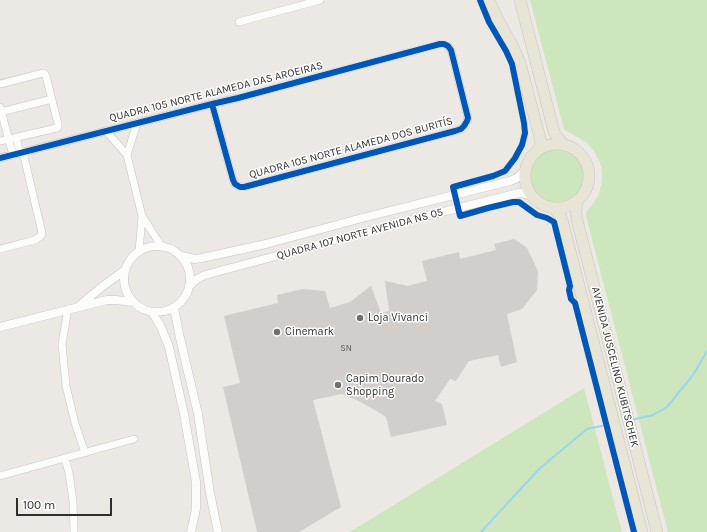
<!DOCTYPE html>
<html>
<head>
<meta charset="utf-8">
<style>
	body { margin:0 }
	#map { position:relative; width:707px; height:532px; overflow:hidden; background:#ece8e4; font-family:Karla,sans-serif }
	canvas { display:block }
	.scale { position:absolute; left:16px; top:498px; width:96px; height:18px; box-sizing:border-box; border:2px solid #2e2e2e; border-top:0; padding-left:5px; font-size:12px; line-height:14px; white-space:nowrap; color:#2e2e2e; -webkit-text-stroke:3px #fff; paint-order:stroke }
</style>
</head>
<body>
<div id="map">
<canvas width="707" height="532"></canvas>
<div class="scale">100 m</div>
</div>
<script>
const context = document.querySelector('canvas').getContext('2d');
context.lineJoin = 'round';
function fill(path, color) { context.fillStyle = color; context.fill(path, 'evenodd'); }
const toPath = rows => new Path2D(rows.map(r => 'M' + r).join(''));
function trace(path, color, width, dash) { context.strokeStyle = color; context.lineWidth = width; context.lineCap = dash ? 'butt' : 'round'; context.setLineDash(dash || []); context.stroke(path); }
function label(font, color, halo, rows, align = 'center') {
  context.font = font + ' Karla,sans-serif'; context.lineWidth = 3; context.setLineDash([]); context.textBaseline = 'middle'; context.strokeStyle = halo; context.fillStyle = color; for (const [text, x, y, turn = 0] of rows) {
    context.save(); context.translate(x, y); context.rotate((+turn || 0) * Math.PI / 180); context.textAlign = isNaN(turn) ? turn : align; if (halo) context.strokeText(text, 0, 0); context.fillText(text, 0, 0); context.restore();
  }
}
fill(toPath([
	[530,0,707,0,707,532,668,532,586,216,586,212,593,204,599,194,601,185,602,181,602,171,600,163,594,151,587,143,576,136,566,131,564,129],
	'530 176a28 28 0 1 1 56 0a28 28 0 1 1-56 0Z',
	[584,388,622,532,350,532]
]), '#cee6be');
trace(toPath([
	[631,420,653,415,667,407,693,375,707,351],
	[481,532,539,469,587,429,611,424]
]), '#99d6ec', 2);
fill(toPath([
	[514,239,527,248,538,271,537,290,522,309,507,314,517,362,501,367,498,355,469,361,456,381,450,379,435,401,442,404,447,425,391,437,386,417,359,401,342,394,313,400,341,507,299,532,257,532,223,387,240,383,224,316,278,303,277,295,303,289,325,291,330,308,350,302,371,286,381,313,389,311,385,281,408,286,427,281,422,261,459,252,460,259,496,250,494,244]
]), '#d1cecb');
const minor = toPath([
	[239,22,320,0],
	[0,84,43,73,45,74,46,76,58,124,58,127,57,128,0,141],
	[0,107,13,155],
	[1,112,52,99],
	[106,131,127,155,142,216,139,252],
	[16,137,20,153],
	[127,155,137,123],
	[0,158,212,104,238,98,440,44,444,44,448,46,451,50,468,118,467,121,464,126,461,129,455,131,244,187,240,187,235,184,233,180,212,104],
	[142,216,162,247],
	[0,249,35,240,41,236,42,233,23,152],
	[68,309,62,344,66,386,75,423,85,453],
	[65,459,69,473,73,501,74,532],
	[0,476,134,439]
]);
const tertiary = toPath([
	'124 279a33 33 0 1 1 66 0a33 33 0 1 1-66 0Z',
	[181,256,195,259,202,258,266,244,366,217,510,181,517,178,526,169],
	[189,286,197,279,205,275,410,220,519,193,522,193,534,197],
	[80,305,103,286,125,270],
	[174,308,180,338,198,414,210,493,218,532],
	[152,312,161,327,169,347,184,414,196,482,196,509,191,532],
	[0,327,107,300,116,300,133,302]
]);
const primary = toPath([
	[489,0,498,20,512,45,520,63,540,138,541,143,538,150],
	[520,0,554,132,557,137,563,144],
	'525 176a32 32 0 1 1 64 0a32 32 0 1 1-64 0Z',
	[577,201,576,211,577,220,657,532],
	[554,208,560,215,563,223,642,532]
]);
trace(minor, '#c5c4c5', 8);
trace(tertiary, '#c5c4c5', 9);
trace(primary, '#c6c5c4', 12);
trace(minor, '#fcfcfb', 7);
trace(tertiary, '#fcfcfb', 8);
trace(primary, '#e8e4d6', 11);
trace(toPath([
	[480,0,489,22,506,51,512,64,524,123,525,133,522,145,515,158,505,171,493,176,453,187,460,216,488,208,513,202,519,202,537,215,547,218,554,222,570,286,569,290,571,299,575,303,634,532],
	[0,158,212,104,238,98,440,44,444,44,448,46,451,50,468,118,467,121,464,126,461,129,455,131,244,187,240,187,235,184,233,180,212,104]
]), '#0057b8', 6);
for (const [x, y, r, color] of [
	[360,318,4,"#706f6e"],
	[277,332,4,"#706f6e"],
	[338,385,4,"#706f6e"]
]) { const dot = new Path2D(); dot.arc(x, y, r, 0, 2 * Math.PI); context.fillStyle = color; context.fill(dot); trace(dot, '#fff', 1.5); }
label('9px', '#585857', null, [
	["SN",346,348]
]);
label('11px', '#2e2e2e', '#fff', [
	["QUADRA 105 NORTE ALAMEDA DAS AROEIRAS",216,92,-14],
	["QUADRA 105 NORTE ALAMEDA DOS BURITÍS",351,148,-15],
	["QUADRA 107 NORTE AVENIDA NS 05",360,234,-15],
	["AVENIDA JUSCELINO KUBITSCHEK",615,367,76]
]);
label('11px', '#2e2e2e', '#fff', [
	["Loja Vivanci",368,318],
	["Cinemark",285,332],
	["Capim Dourado",346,379],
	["Shopping",346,392]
], 'left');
</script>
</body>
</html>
